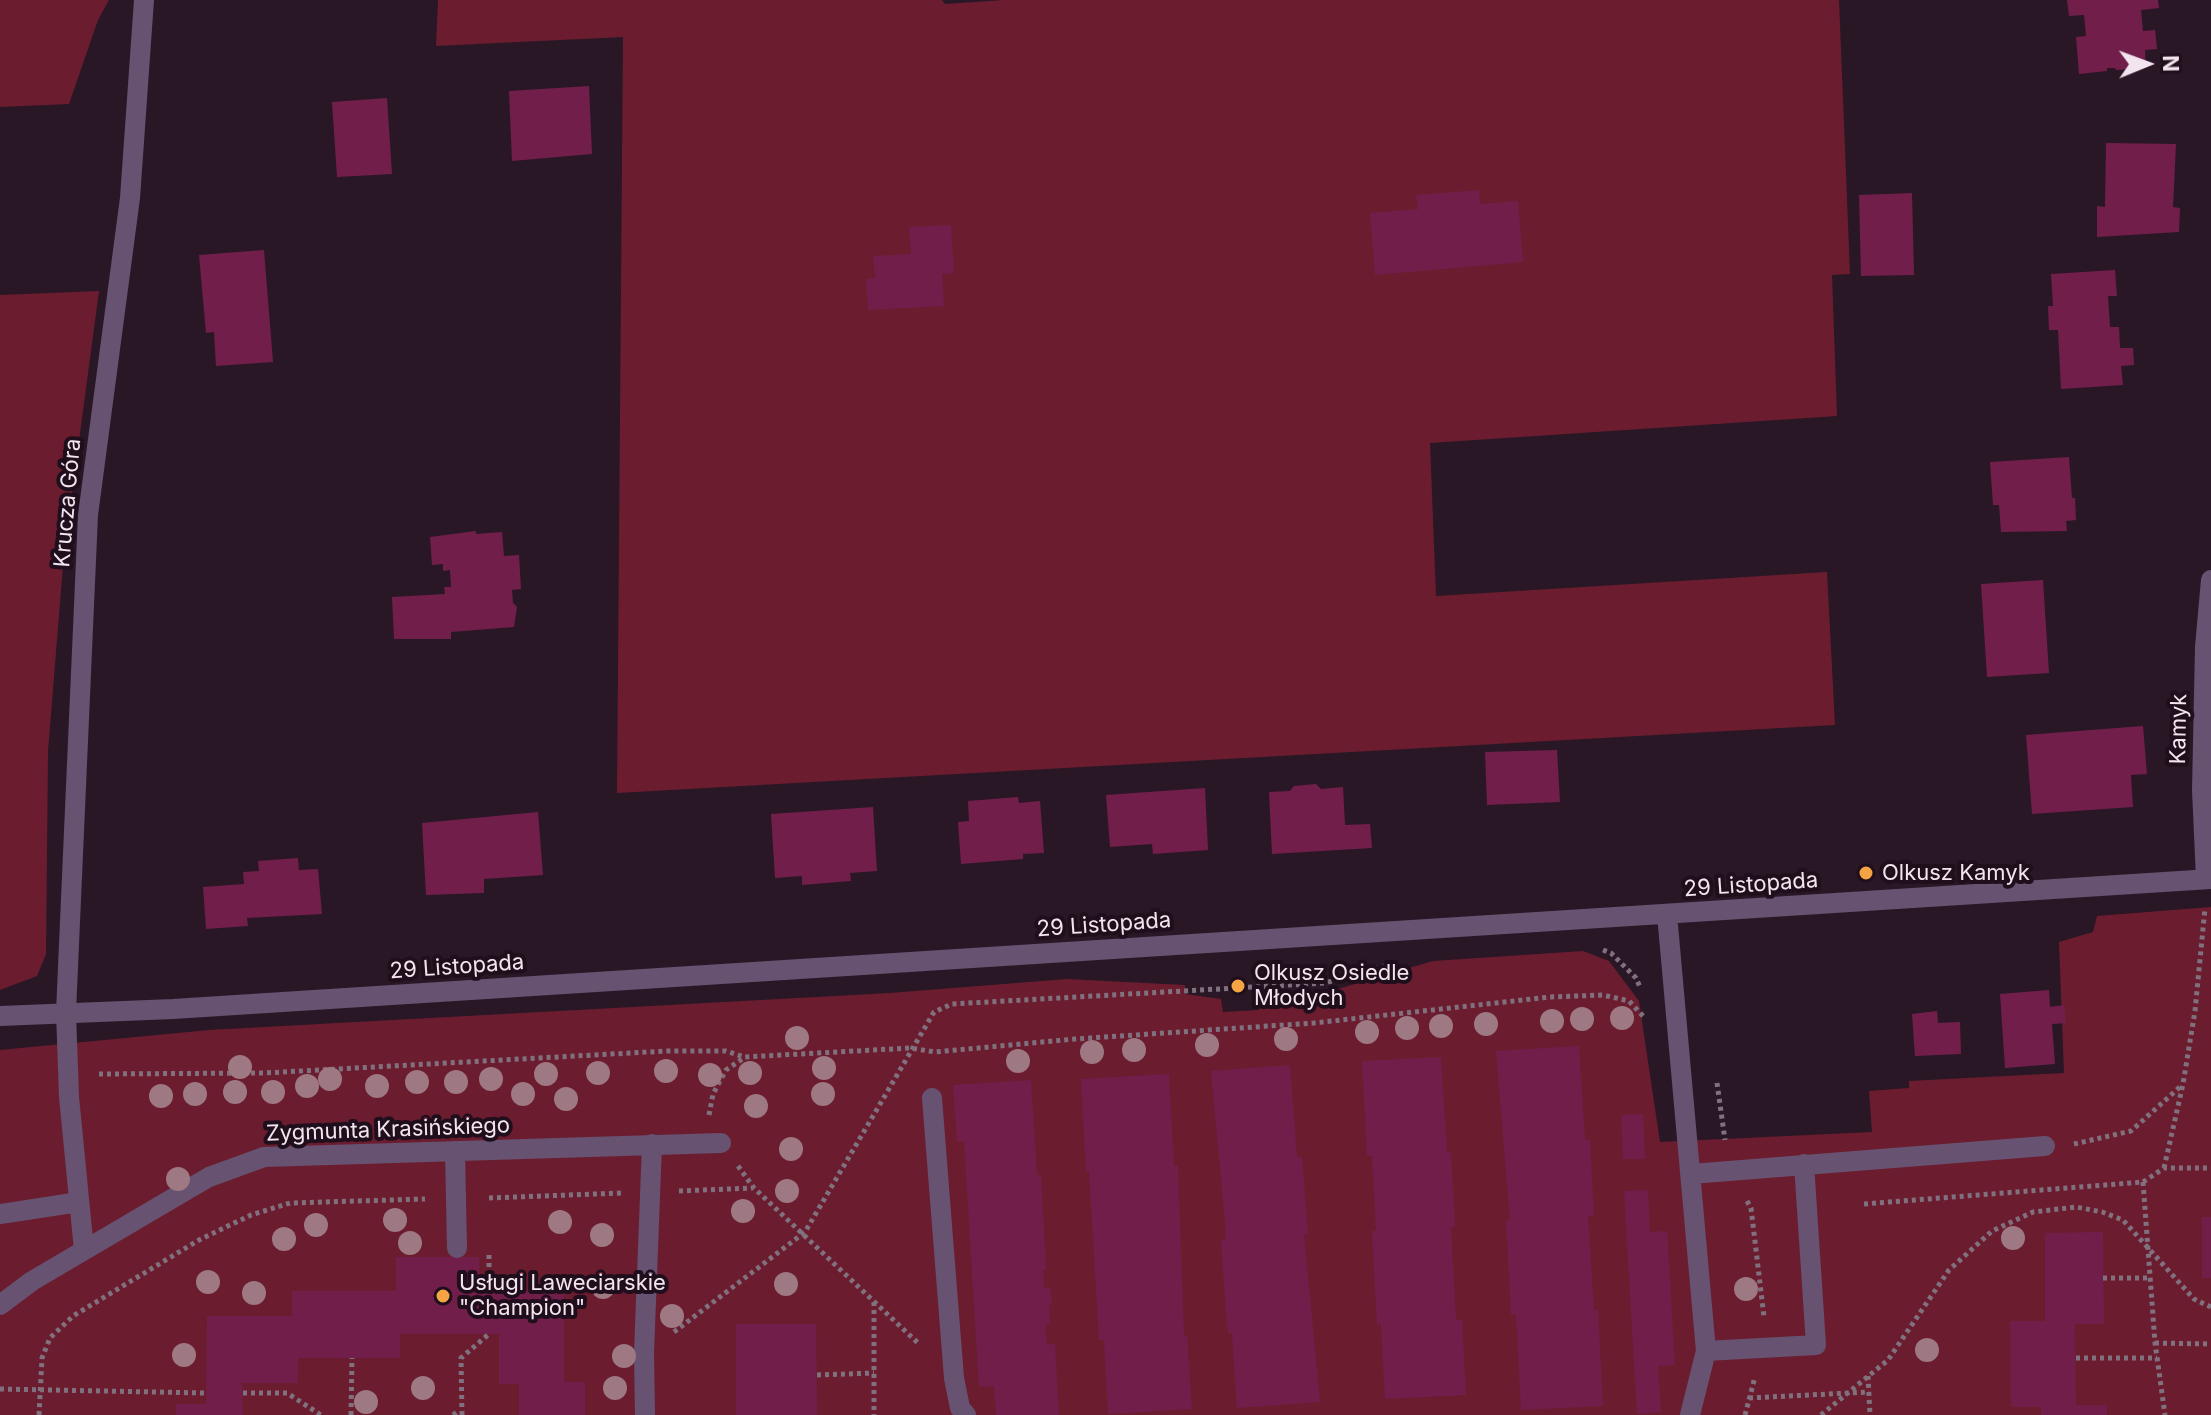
<!DOCTYPE html>
<html>
<head>
<meta charset="utf-8">
<style>
	body { margin:0 }
	#map { position:relative; width:2211px; height:1415px; overflow:hidden; background:#291726; font-family:Inter,sans-serif }
	canvas { display:block }
	.north { position:absolute; left:2107px; top:24px; width:80px; height:80px; -webkit-text-stroke:6px #1f0e1c; paint-order:stroke; rotate:89deg; font-size:22px; font-weight:700; line-height:32px; text-align:center; color:#f2e5ef }
	.north::after { content:''; display:block; margin:auto; width:28px; height:36px; background:#f2e5ef; clip-path:polygon(50% 0,100% 100%,50% 72%,0 100%) }
</style>
</head>
<body>
<div id="map">
<canvas width="2211" height="1415"></canvas>
<div class="north">N</div>
</div>
<script>
const context = document.querySelector('canvas').getContext('2d');
context.lineJoin = 'round';
function fill(path, color) { context.fillStyle = color; context.fill(path, 'evenodd'); }
const toPath = rows => new Path2D(rows.map(r => 'M' + r).join(''));
function trace(path, color, width, dash) { context.strokeStyle = color; context.lineWidth = width; context.lineCap = dash ? 'butt' : 'round'; context.setLineDash(dash || []); context.stroke(path); }
function label(font, color, halo, rows, align = 'center') {
  context.font = font + ' Inter,sans-serif'; context.lineWidth = 8; context.setLineDash([]); context.textBaseline = 'middle'; context.strokeStyle = halo; context.fillStyle = color; for (const [text, x, y, turn = 0] of rows) {
    context.save(); context.translate(x, y); context.rotate((+turn || 0) * Math.PI / 180); context.textAlign = isNaN(turn) ? turn : align; if (halo) context.strokeText(text, 0, 0); context.fillText(text, 0, 0); context.restore();
  }
}
fill(toPath([
	[0,0,109,0,98,20,69,104,0,107],
	[438,0,942,0,945,4,1004,0,1839,0,1850,274,1832,275,1837,416,1430,443,1436,596,1827,572,1835,725,617,793,623,37,436,46],
	[99,291,64,553,48,751,46,954,37,976,0,990,0,295],
	[2211,907,2211,1415,0,1415,0,1050,209,1030,890,993,1067,979,1185,985,1185,994,1221,999,1223,1012,1259,1010,1259,997,1331,991,1433,961,1583,951,1609,961,1639,1001,1660,1142,1872,1132,1869,1091,1909,1088,1909,1081,2064,1073,2059,942,2093,932,2097,916]
]), '#6b1d2f');
fill(toPath([
	[2067,0,2158,0,2159,8,2141,10,2143,31,2155,30,2157,49,2145,50,2146,68,2116,70,2115,68,2107,68,2107,71,2079,74,2076,37,2086,36,2084,15,2069,16],
	[589,86,592,154,512,161,509,91],
	[387,98,392,174,337,177,332,102],
	[2106,143,2176,144,2173,207,2180,208,2179,232,2097,237,2097,206,2105,207],
	[1479,190,1480,204,1518,201,1523,262,1375,275,1370,213,1418,209,1416,195],
	[1912,193,1914,275,1861,276,1859,195],
	[951,225,954,273,942,274,944,306,868,310,866,279,875,278,873,256,911,254,909,227],
	[264,250,273,362,216,366,214,332,206,333,199,255],
	[2115,270,2117,296,2108,296,2110,327,2119,327,2120,348,2133,348,2134,365,2121,366,2123,385,2061,389,2058,330,2049,330,2048,306,2053,306,2051,274],
	[2069,457,2072,498,2075,498,2076,520,2066,521,2067,531,2001,532,1999,505,1993,505,1990,462],
	[476,531,476,534,502,532,504,556,519,555,521,589,512,590,513,603,517,607,514,627,451,632,451,639,394,639,392,597,445,594,444,587,451,587,450,570,443,571,443,564,432,565,430,537],
	[2043,580,2049,673,1987,677,1981,584],
	[2143,726,2147,774,2131,775,2133,807,2032,814,2026,735],
	[1557,750,1560,802,1487,805,1485,752],
	[1316,784,1321,789,1343,787,1345,825,1370,824,1372,848,1272,854,1269,792,1290,791,1294,786],
	[1205,788,1208,850,1153,854,1152,844,1110,847,1106,795],
	[1018,797,1019,803,1040,801,1044,853,1023,854,1023,859,961,864,958,822,969,821,968,801],
	[873,807,877,871,850,873,851,881,802,885,802,876,775,878,771,814],
	[538,812,543,875,484,879,484,893,426,895,422,823],
	[298,858,299,870,318,869,322,914,247,918,248,926,206,929,203,887,244,884,243,872,259,871,258,861],
	[2049,990,2050,1007,2064,1005,2066,1023,2052,1024,2055,1064,2005,1068,2000,994],
	[1937,1011,1938,1023,1960,1022,1961,1054,1915,1056,1912,1014],
	[1579,1046,1585,1140,1590,1140,1594,1215,1588,1216,1594,1310,1598,1310,1603,1406,1521,1410,1516,1314,1511,1315,1506,1221,1510,1220,1496,1051],
	[1441,1057,1447,1152,1451,1151,1455,1227,1451,1227,1456,1320,1462,1320,1466,1395,1385,1399,1381,1324,1377,1325,1373,1251,1372,1231,1376,1231,1372,1156,1367,1156,1362,1061],
	[1290,1065,1297,1157,1302,1157,1308,1234,1304,1234,1320,1402,1237,1408,1232,1333,1228,1333,1226,1314,1221,1240,1226,1240,1225,1222,1211,1071],
	[1169,1074,1174,1166,1178,1166,1184,1336,1187,1336,1192,1409,1108,1414,1104,1340,1099,1340,1089,1171,1086,1171,1081,1079],
	[1031,1080,1037,1175,1041,1175,1044,1231,1046,1270,1043,1270,1044,1288,1050,1287,1052,1305,1049,1305,1050,1325,1045,1325,1047,1344,1055,1344,1059,1415,996,1415,994,1386,979,1387,964,1141,957,1142,953,1085],
	[1643,1114,1645,1159,1623,1159,1621,1115],
	[1648,1190,1650,1232,1667,1231,1675,1365,1658,1366,1661,1412,1637,1414,1624,1191],
	[2202,1217,2211,1217,2211,1278,2202,1278],
	[2103,1232,2104,1324,2075,1324,2076,1405,2107,1405,2107,1415,2041,1415,2041,1407,2011,1407,2010,1321,2045,1321,2045,1233],
	[396,1257,479,1257,480,1291,564,1291,564,1382,585,1382,585,1415,519,1415,519,1384,499,1384,499,1334,400,1334,400,1358,298,1358,298,1383,242,1383,243,1415,176,1415,176,1404,206,1404,207,1316,292,1316,292,1291,396,1291],
	[736,1324,816,1324,817,1415,736,1415]
]), '#721e4b');
trace(toPath([
	[1603,950,1611,953,1636,978,1640,987],
	[99,1074,264,1073,667,1051,726,1051,744,1057],
	[1717,1083,1725,1140],
	[709,1115,713,1094,726,1070,745,1057,910,1048,935,1052,1075,1039,1314,1023,1550,997,1603,995,1629,1001,1644,1017],
	[2074,1144,2131,1131,2181,1086],
	[738,1166,754,1188,919,1344],
	[2164,1168,2183,1084,2195,1011,2205,908],
	[2143,1182,2155,1343,2165,1415],
	[679,1191,753,1188],
	[489,1198,622,1193],
	[1747,1201,1751,1208,1764,1317],
	[1864,1204,2143,1182,2164,1168,2211,1168],
	[2103,1278,2150,1278],
	[489,1291,489,1255],
	[874,1302,874,1415],
	[674,1332,805,1232,934,1012,952,1004,1325,983,1388,965],
	[2155,1343,2211,1344],
	[2076,1358,2157,1358],
	[817,1375,874,1373],
	[1868,1376,1870,1415],
	[0,1389,206,1393],
	[243,1393,287,1393,321,1415],
	[1749,1398,1869,1392],
	[39,1415,42,1358,50,1338,73,1316,199,1240,251,1215,290,1203,425,1199],
	[351,1415,352,1358],
	[453,1415,457,1412],
	[462,1415,461,1358,489,1334],
	[1745,1415,1755,1377],
	[1821,1415,1888,1360,1949,1270,1992,1231,2033,1212,2076,1207,2102,1212,2123,1220,2194,1299,2211,1307]
]), '#81717e', 5, [4, 4]);
trace(toPath([
	[2206,879,2202,790,2205,647,2211,580],
	[1667,914,1706,1351,1690,1415],
	[0,1016,173,1009,2211,879],
	[932,1098,954,1378,960,1408,966,1415],
	[455,1151,457,1248],
	[1691,1174,2045,1146],
	[0,1214,79,1202],
	[84,1250,69,1097,66,1012,88,515,130,198,144,0],
	[0,1305,32,1281,209,1177,264,1157,721,1143],
	[1706,1351,1816,1345,1804,1164],
	[645,1415,644,1353,652,1144]
]), '#675272', 20);
context.fillStyle = '#9e7882';
for (const [x, y] of [
	[1622,1018],
	[1582,1019],
	[1552,1021],
	[1486,1024],
	[1441,1026],
	[1407,1028],
	[1367,1032],
	[797,1038],
	[1286,1039],
	[1207,1045],
	[1134,1050],
	[1092,1052],
	[1018,1061],
	[240,1067],
	[824,1068],
	[666,1071],
	[598,1073],
	[750,1073],
	[546,1074],
	[710,1075],
	[330,1079],
	[491,1079],
	[417,1082],
	[456,1082],
	[307,1086],
	[377,1086],
	[235,1092],
	[273,1092],
	[195,1094],
	[523,1094],
	[823,1094],
	[161,1096],
	[566,1099],
	[756,1106],
	[791,1149],
	[178,1179],
	[787,1191],
	[743,1211],
	[395,1220],
	[560,1222],
	[316,1225],
	[602,1235],
	[2013,1238],
	[284,1239],
	[410,1243],
	[208,1282],
	[786,1284],
	[603,1287],
	[1746,1289],
	[254,1293],
	[672,1316],
	[1927,1350],
	[184,1355],
	[624,1356],
	[423,1388],
	[615,1388],
	[366,1402]
]) { context.beginPath(); context.arc(x, y, 12, 0, 2 * Math.PI); context.fill(); }
for (const [x, y, r, color] of [
	[1866,873,8,"#f4a444"],
	[1238,986,8,"#f4a444"],
	[443,1296,8,"#f4a444"]
]) { const dot = new Path2D(); dot.arc(x, y, r, 0, 2 * Math.PI); context.fillStyle = color; context.fill(dot); trace(dot, '#1f0e1c', 3); }
label('22px', '#f2e5ef', '#1f0e1c', [
	["Krucza Góra",68,503,-85],
	["Kamyk",2179,729,-89],
	["29 Listopada",1751,885,-4],
	["29 Listopada",1104,925,-4],
	["29 Listopada",457,967,-4],
	["Zygmunta Krasińskiego",388,1130,-2]
]);
label('22px', '#f2e5ef', '#1f0e1c', [
	["Olkusz Kamyk",1882,873],
	["Olkusz Osiedle",1254,973],
	["Młodych",1254,998],
	["Usługi Laweciarskie",459,1283],
	["\"Champion\"",459,1308]
], 'left');
</script>
</body>
</html>
